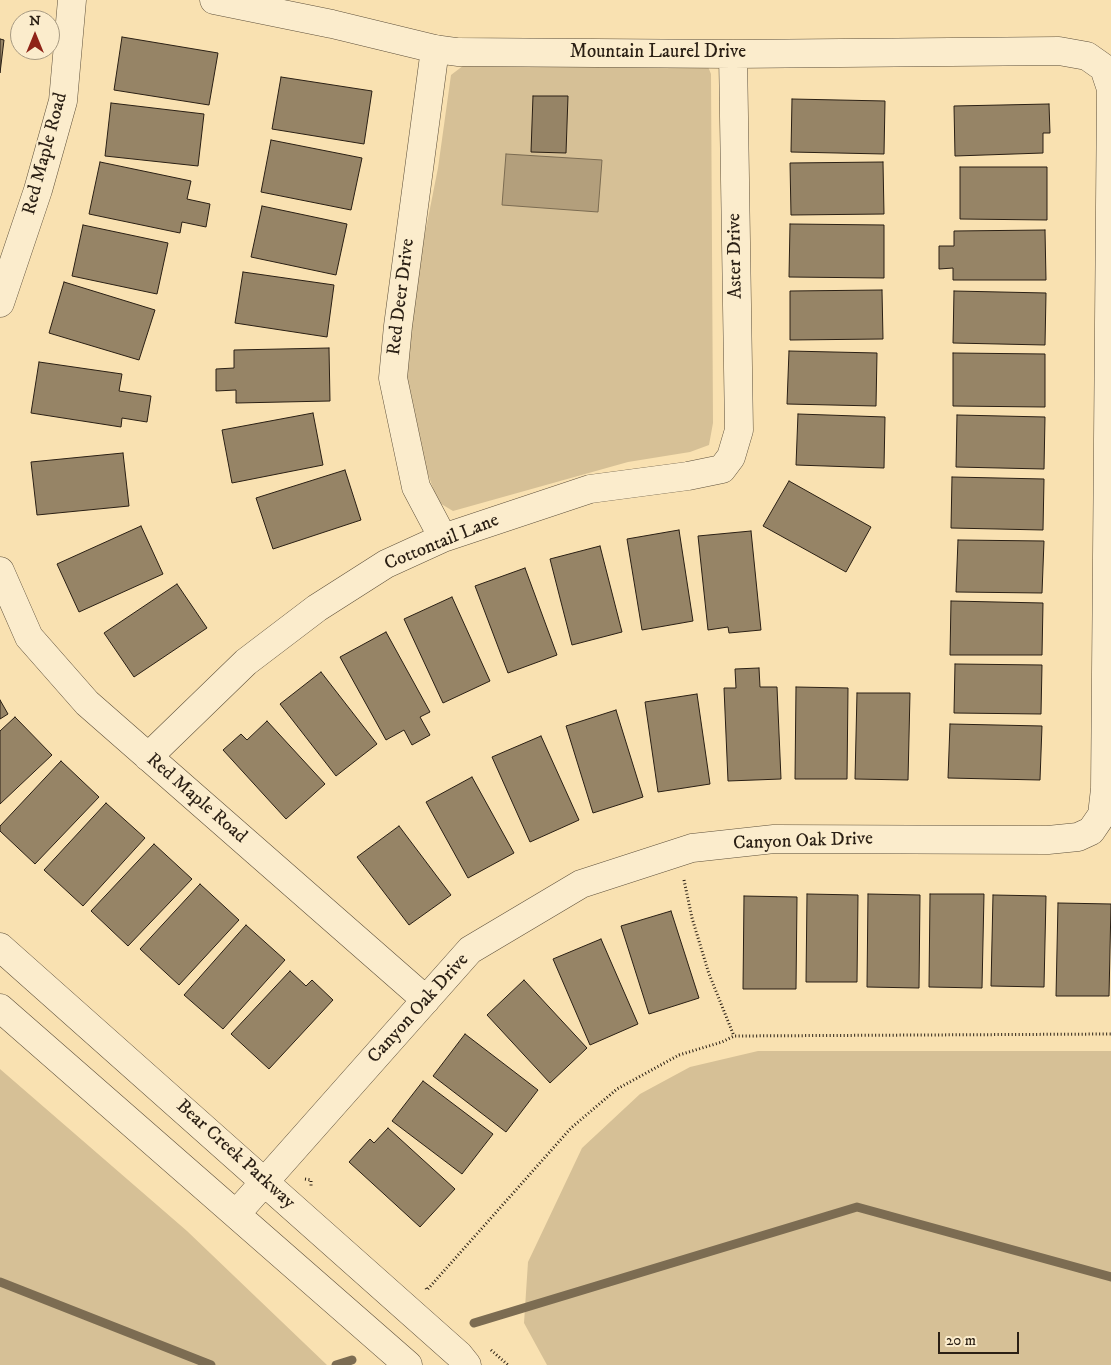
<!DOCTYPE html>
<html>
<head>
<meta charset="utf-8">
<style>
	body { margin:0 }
	#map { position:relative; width:1111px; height:1365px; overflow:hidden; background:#f9e1b1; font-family:"IM FELL DW Pica",serif }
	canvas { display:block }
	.north { position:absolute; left:10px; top:10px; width:50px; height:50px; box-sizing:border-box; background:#fbeccc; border:1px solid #a79a82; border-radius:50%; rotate:0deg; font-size:14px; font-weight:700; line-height:20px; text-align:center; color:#2a1f14 }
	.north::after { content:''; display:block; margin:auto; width:18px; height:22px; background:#8f2418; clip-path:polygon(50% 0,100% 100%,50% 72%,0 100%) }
	.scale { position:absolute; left:938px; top:1332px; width:81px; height:22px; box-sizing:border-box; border:2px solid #2a1f14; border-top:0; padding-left:6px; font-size:15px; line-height:18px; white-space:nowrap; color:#2a1f14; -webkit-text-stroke:4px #fbeccc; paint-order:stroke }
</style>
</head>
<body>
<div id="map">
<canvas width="1111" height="1365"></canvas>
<div class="north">N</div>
<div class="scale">20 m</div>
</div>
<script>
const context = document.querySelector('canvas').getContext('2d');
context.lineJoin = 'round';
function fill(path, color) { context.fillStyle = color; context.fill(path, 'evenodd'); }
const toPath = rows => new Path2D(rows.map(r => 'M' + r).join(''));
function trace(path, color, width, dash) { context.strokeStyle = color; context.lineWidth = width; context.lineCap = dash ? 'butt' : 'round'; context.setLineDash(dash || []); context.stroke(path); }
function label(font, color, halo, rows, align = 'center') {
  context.font = font + ' "IM FELL DW Pica",serif'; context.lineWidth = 4; context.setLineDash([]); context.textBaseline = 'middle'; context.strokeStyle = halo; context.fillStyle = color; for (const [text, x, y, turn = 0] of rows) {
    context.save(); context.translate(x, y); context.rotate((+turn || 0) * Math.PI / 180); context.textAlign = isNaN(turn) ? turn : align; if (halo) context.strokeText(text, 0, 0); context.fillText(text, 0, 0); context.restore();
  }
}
fill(toPath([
	[468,62,707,64,711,74,713,423,709,445,690,452,628,462,453,511,438,502,424,463,401,377,409,314,438,168,451,75],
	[758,1051,1111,1051,1111,1365,547,1365,524,1323,528,1262,582,1148,640,1094,690,1067],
	[0,1069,187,1231,327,1365,0,1365]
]), '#d6c096');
const water = toPath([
	[506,154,602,160,598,212,502,205,506,154]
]);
fill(water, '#b39f7c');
trace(water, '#7c6c52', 1);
trace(toPath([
	[0,1282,211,1365],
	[474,1323,857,1207,1111,1277],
	[336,1365,352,1360]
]), '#7c6c52', 9);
const building = toPath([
	[122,37,218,53,209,105,114,90,122,37],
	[0,39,4,40,0,73,0,39],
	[281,77,372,91,364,144,272,129,281,77],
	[533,96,568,96,566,153,531,152,533,96],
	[792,99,885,101,884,154,791,152,792,99],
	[111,103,204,114,198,166,105,156,111,103],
	[1049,104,1050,133,1043,133,1043,153,955,156,954,106,1049,104],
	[271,140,362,158,351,210,261,192,271,140],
	[100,162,191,181,187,199,210,204,206,227,182,222,180,233,89,214,100,162],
	[883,162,884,214,791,215,790,163,883,162],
	[960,167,1047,167,1047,220,960,219,960,167],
	[262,206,347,224,336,275,251,257,262,206],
	[790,224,884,225,884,278,789,277,790,224],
	[83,225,168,243,157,294,72,276,83,225],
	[1045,230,1046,280,953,280,953,268,939,269,939,246,954,246,954,231,1045,230],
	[243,272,334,285,327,337,235,323,243,272],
	[64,282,155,310,139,360,49,333,64,282],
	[882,290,883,339,790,340,790,291,882,290],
	[954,291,1046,293,1045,345,953,343,954,291],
	[329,348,330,401,236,403,236,390,216,391,216,369,234,368,234,350,329,348],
	[789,351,877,353,876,406,787,404,789,351],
	[953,353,1045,354,1045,407,953,406,953,353],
	[39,362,122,374,119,391,151,396,147,422,122,418,121,427,31,413,39,362],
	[313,413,323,465,232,483,222,430,313,413],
	[798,414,885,417,884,468,796,465,798,414],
	[957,415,1045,417,1044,469,956,467,957,415],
	[123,453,129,506,37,515,31,462,123,453],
	[345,470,361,520,273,549,256,498,345,470],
	[952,477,1044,479,1043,530,951,528,952,477],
	[789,481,871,527,846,572,763,526,789,481],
	[141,526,163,574,79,612,57,564,141,526],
	[679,530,693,621,642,630,627,539,679,530],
	[751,531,761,630,729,633,728,627,708,630,698,536,751,531],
	[958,540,1044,541,1042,593,956,592,958,540],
	[600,546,622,632,572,645,550,559,600,546],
	[525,568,557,655,508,673,475,586,525,568],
	[177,584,207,628,134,677,104,633,177,584],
	[452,597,490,681,443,703,404,619,452,597],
	[951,601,1043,603,1042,655,950,655,951,601],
	[386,632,430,712,420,717,430,735,412,745,404,730,386,740,340,657,386,632],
	[955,664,1042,665,1041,714,954,713,955,664],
	[759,668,760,687,777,687,781,779,728,781,724,688,736,688,735,669,759,668],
	[321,672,377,744,336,776,280,704,321,672],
	[796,687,848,688,847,779,795,779,796,687],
	[857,693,910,693,908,780,855,779,857,693],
	[697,694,710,784,658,792,645,702,697,694],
	[0,700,8,714,0,719,0,700],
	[616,710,643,797,593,813,566,726,616,710],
	[15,717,52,755,0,804,0,731,15,717],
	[267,721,325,784,286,819,223,750,241,734,247,740,267,721],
	[950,724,1042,726,1040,780,948,778,950,724],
	[541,736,579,820,530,842,492,757,541,736],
	[61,761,99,797,35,864,0,831,0,826,61,761],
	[472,777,514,853,468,878,426,802,472,777],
	[106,803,145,838,83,906,44,870,106,803],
	[399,826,451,895,409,925,357,857,399,826],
	[154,844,192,879,128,946,91,911,154,844],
	[200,884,239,920,179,985,140,949,200,884],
	[807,894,858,895,857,982,806,982,807,894],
	[868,894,920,895,919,988,867,987,868,894],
	[930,894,984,894,982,988,929,987,930,894],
	[993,895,1046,896,1044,987,991,986,993,895],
	[744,896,797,897,796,989,743,989,744,896],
	[1058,903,1111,904,1109,996,1056,996,1058,903],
	[671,911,699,998,649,1014,621,926,671,911],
	[246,925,285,960,223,1029,184,995,246,925],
	[601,939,638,1024,590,1045,553,959,601,939],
	[290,971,306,986,312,980,333,1000,269,1069,231,1034,290,971],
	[524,980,587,1048,550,1083,487,1015,524,980],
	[465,1034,538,1090,506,1132,433,1076,465,1034],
	[423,1081,493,1134,462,1174,392,1121,423,1081],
	[388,1128,455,1189,420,1227,349,1162,370,1139,374,1143,388,1128]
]);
fill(building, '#968466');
trace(building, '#2a1f14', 1);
const minor = toPath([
	[214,0,332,24,435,49,457,52,733,54,1059,51,1087,56,1104,68,1111,89,1105,789,1102,815,1091,831,1078,837,1048,840,774,839,692,848,581,884,470,950,236,1214],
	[435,49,398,326,393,378,416,487,443,538],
	[0,303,38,190,63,101,72,0],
	[0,571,29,637,87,703,426,1000],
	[148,757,246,662,317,608,386,564,443,538,590,489,688,476,722,469,731,457,739,430,733,54],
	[0,947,459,1355,467,1365],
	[0,1008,408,1365]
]);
trace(minor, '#5e503b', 29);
trace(toPath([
	[684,880,692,918,709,974,734,1036],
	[305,1179,311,1180,311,1187],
	[426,1288,427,1290,571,1128,617,1089,679,1055,722,1042,734,1036,1111,1034],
	[491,1350,508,1365]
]), '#2a1f14', 3, [1, 2.5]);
trace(minor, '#fbeccc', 28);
label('19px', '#2a1f14', '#fbeccc', [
	["Mountain Laurel Drive",658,53],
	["Red Maple Road",46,154,-75],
	["Aster Drive",736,256,-91],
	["Red Deer Drive",402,297,-83],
	["Cottontail Lane",442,543,-22],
	["Red Maple Road",196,799,41],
	["Canyon Oak Drive",803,842,-2],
	["Canyon Oak Drive",419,1009,-48],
	["Bear Creek Parkway",235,1155,42]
]);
</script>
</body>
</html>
